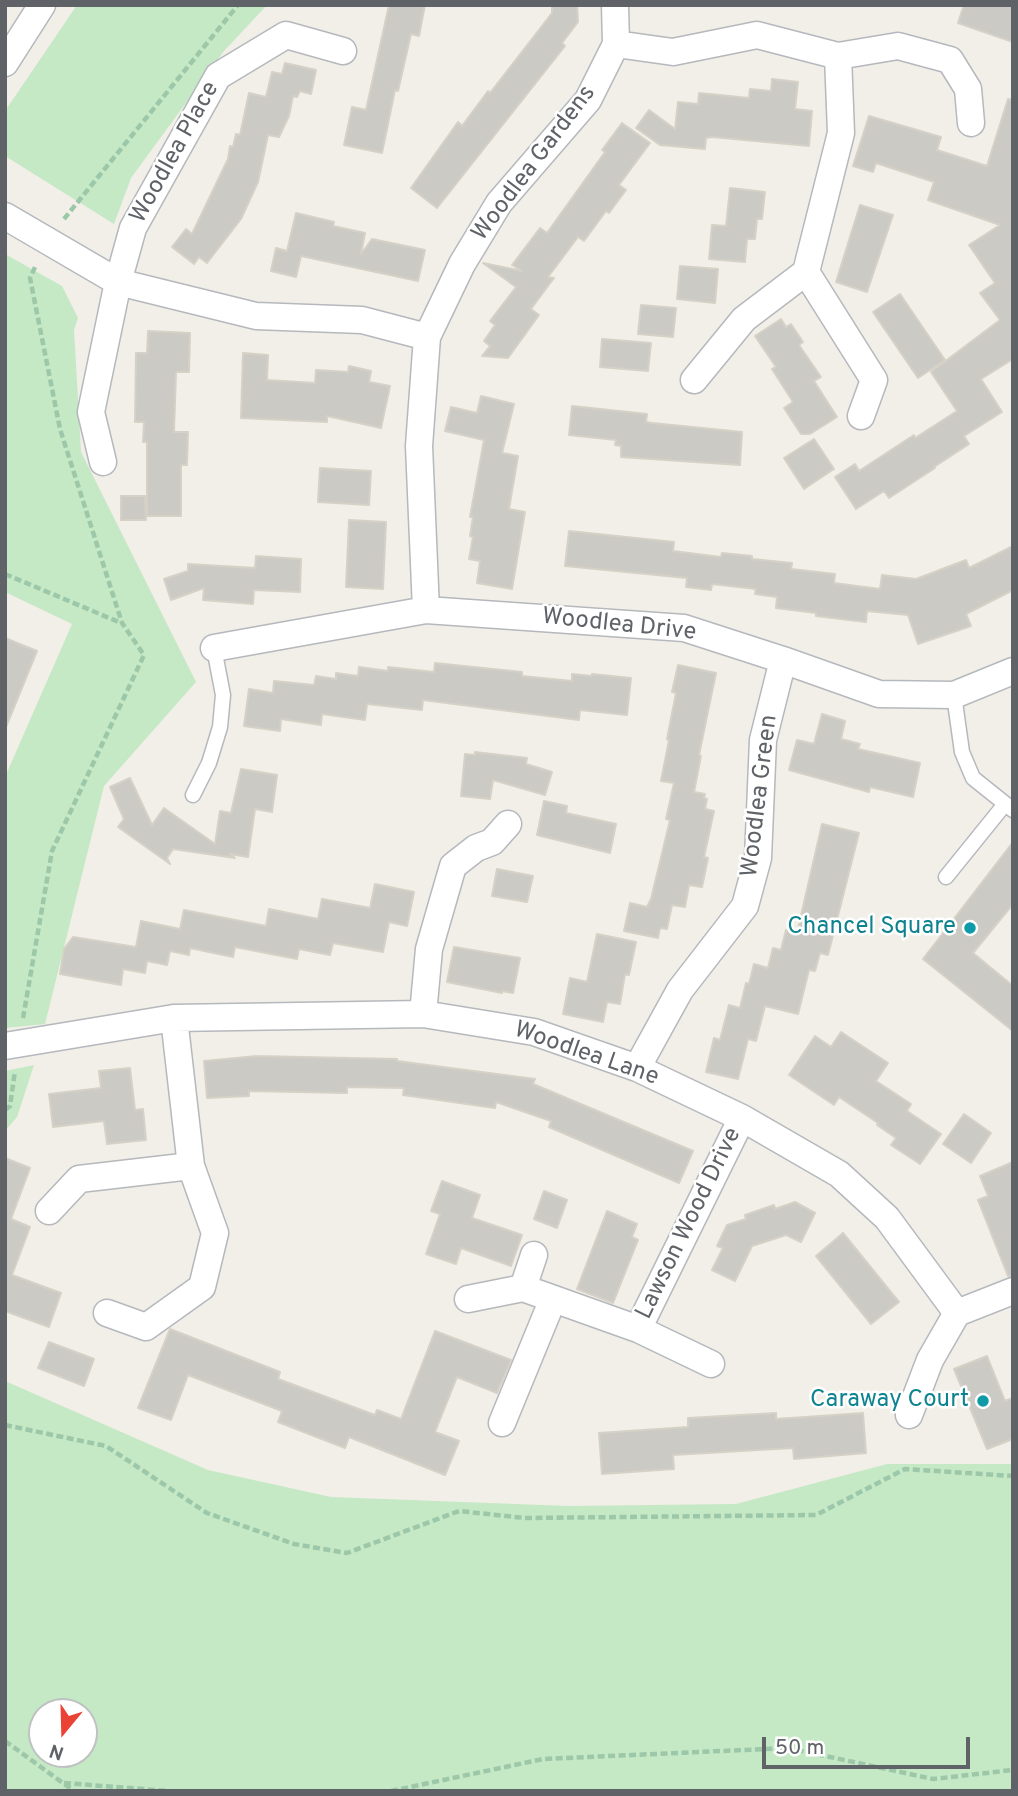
<!DOCTYPE html>
<html>
<head>
<meta charset="utf-8">
<style>
	body { margin:0 }
	#map { position:relative; width:1018px; height:1796px; overflow:hidden; background:#f1efe8; font-family:Overpass,sans-serif }
	canvas { display:block }
	.frame { position:absolute; inset:0; border:7px solid #5f6368; pointer-events:none }
	.north { position:absolute; left:28px; top:1698px; width:70px; height:70px; box-sizing:border-box; background:#fff; border:2px solid #bfc1c3; border-radius:50%; rotate:199deg; font-size:19px; font-weight:700; line-height:28px; text-align:center; color:#5f6368 }
	.north::after { content:''; display:block; margin:auto; width:24px; height:32px; background:#ea4335; clip-path:polygon(50% 0,100% 100%,50% 72%,0 100%) }
	.scale { position:absolute; left:762px; top:1737px; width:208px; height:32px; box-sizing:border-box; border:4px solid #5f6368; border-top:0; padding-left:9px; font-size:21px; line-height:24px; white-space:nowrap; color:#5f6368; -webkit-text-stroke:5px #fff; paint-order:stroke }
</style>
</head>
<body>
<div id="map">
<canvas width="1018" height="1796"></canvas>
<div class="frame"></div>
<div class="north">N</div>
<div class="scale">50 m</div>
</div>
<script>
const context = document.querySelector('canvas').getContext('2d');
context.lineJoin = 'round';
function fill(path, color) { context.fillStyle = color; context.fill(path, 'evenodd'); }
const toPath = rows => new Path2D(rows.map(r => 'M' + r).join(''));
function trace(path, color, width, dash) { context.strokeStyle = color; context.lineWidth = width; context.lineCap = dash ? 'butt' : 'round'; context.setLineDash(dash || []); context.stroke(path); }
function label(font, color, halo, rows, align = 'center') {
  context.font = font + ' Overpass,sans-serif'; context.lineWidth = 5; context.setLineDash([]); context.textBaseline = 'middle'; context.strokeStyle = halo; context.fillStyle = color; for (const [text, x, y, turn = 0] of rows) {
    context.save(); context.translate(x, y); context.rotate((+turn || 0) * Math.PI / 180); context.textAlign = isNaN(turn) ? turn : align; if (halo) context.strokeText(text, 0, 0); context.fillText(text, 0, 0); context.restore();
  }
}
fill(toPath([
	[77,5,267,5,224,51,131,178,114,224,5,156,5,111],
	[5,254,62,286,78,318,74,330,81,452,196,682,104,786,45,1024,5,1028,5,777,72,624,5,592],
	[34,1065,17,1117,5,1131,5,1071],
	[5,1381,208,1470,331,1497,568,1506,736,1504,887,1464,1013,1464,1013,1791,5,1791],
	[84,1712,84,1754,42,1754,42,1712]
]), '#c5e8c5');
const building = toPath([
	[389,5,425,5,419,36,411,34,398,91,395,90,382,153,344,145,352,107,366,110,389,5],
	[552,5,577,5,578,22,562,43,565,46,437,208,411,188,458,122,462,126,488,91,490,93,514,62,552,13,552,5],
	[964,5,1013,5,1013,42,958,23,964,5],
	[285,63,316,70,311,94,300,91,297,97,293,96,289,116,279,137,268,135,258,182,241,219,207,263,199,257,194,264,172,247,186,229,192,234,228,159,230,146,233,147,236,134,240,135,249,93,266,97,272,72,282,74,285,63],
	[772,79,798,82,795,109,812,111,809,146,712,137,706,138,705,149,660,145,636,128,649,110,675,129,678,102,698,104,699,93,749,98,750,89,771,91,772,79],
	[1008,99,1013,100,1013,359,981,379,1002,412,964,436,969,444,934,467,935,468,889,498,884,491,856,509,835,477,855,464,859,471,914,435,915,438,957,411,931,372,1000,320,980,293,995,283,969,245,1000,225,928,200,934,182,876,163,873,172,853,166,869,116,941,137,937,150,987,166,1008,99],
	[622,123,650,143,619,185,626,190,609,213,606,211,584,241,578,237,548,277,554,278,531,309,539,315,508,358,482,356,490,346,484,341,495,325,490,321,516,287,483,263,522,271,512,265,540,228,547,233,605,152,602,150,622,123],
	[730,188,765,192,762,219,757,219,755,239,747,239,745,262,709,259,712,225,726,226,730,188],
	[860,205,893,215,867,292,836,282,860,205],
	[296,213,334,222,333,226,365,233,361,254,372,239,425,250,418,281,301,256,296,277,271,271,276,248,287,251,296,213],
	[680,266,718,269,715,303,677,299,680,266],
	[900,294,945,360,918,378,873,312,900,294],
	[641,305,676,308,673,337,638,334,641,305],
	[781,319,786,327,791,324,803,342,799,345,821,377,814,381,837,417,810,434,801,434,784,408,793,402,772,369,776,367,755,336,781,319],
	[148,331,190,333,189,372,176,372,174,432,188,432,187,465,181,465,181,516,147,516,147,442,143,442,144,422,135,422,136,353,147,353,148,331],
	[602,339,651,343,648,371,600,367,602,339],
	[243,353,268,355,267,380,315,383,316,370,348,372,349,366,371,371,369,382,390,386,381,428,327,416,327,422,241,418,243,353],
	[481,396,514,404,502,453,518,456,509,509,525,512,512,589,477,583,480,561,469,559,473,537,470,536,473,517,470,517,484,440,445,431,451,407,477,413,481,396],
	[572,406,647,414,646,422,652,423,742,432,740,465,621,457,621,446,615,445,616,440,569,435,572,406],
	[814,439,834,469,804,489,784,458,814,439],
	[320,468,371,471,369,505,318,502,320,468],
	[121,496,145,496,146,520,121,520,121,496],
	[349,520,386,522,383,589,346,587,349,520],
	[569,531,674,542,673,551,721,557,722,553,752,556,752,559,792,563,791,569,835,574,834,583,880,589,882,575,916,579,966,560,969,568,1013,546,1013,590,966,614,971,626,918,644,908,615,867,611,866,622,816,616,816,613,776,608,777,597,755,594,756,589,712,584,711,590,686,587,687,578,565,566,569,531],
	[256,556,301,559,300,592,254,590,253,604,203,600,204,588,171,600,164,579,188,571,188,564,255,568,256,556],
	[5,638,37,651,6,727,5,726,5,638],
	[435,663,522,672,522,676,572,681,572,674,592,676,592,674,631,678,627,715,580,710,579,720,423,700,422,710,367,704,365,720,322,714,321,725,281,719,280,731,244,726,249,689,273,693,274,681,314,685,316,676,336,679,336,673,358,676,359,667,388,671,388,667,434,672,435,663],
	[678,665,716,673,699,755,701,756,694,792,705,794,704,798,707,799,705,809,714,811,704,857,708,858,702,887,689,885,685,907,672,905,667,929,660,928,658,938,624,931,630,903,647,907,651,899,670,820,666,819,674,783,661,781,669,740,667,739,676,693,672,692,678,665],
	[822,714,845,721,841,739,860,744,858,749,920,763,913,797,870,787,869,792,789,770,797,740,814,744,822,714],
	[475,752,527,758,526,764,552,772,545,795,493,780,490,799,461,796,465,754,475,755,475,752],
	[241,769,277,775,272,812,255,809,248,857,230,854,235,858,173,849,167,858,170,864,118,827,124,819,110,787,130,778,152,825,164,808,215,844,220,811,231,813,241,769],
	[544,801,567,806,566,813,616,824,610,853,537,835,544,801],
	[822,824,859,833,828,955,820,953,815,971,809,970,798,1014,765,1006,756,1041,748,1039,738,1079,706,1072,714,1038,720,1040,729,1005,740,1008,746,983,749,984,754,964,768,968,773,948,781,950,786,930,797,933,822,824],
	[1013,842,1013,904,973,953,1013,986,1013,1031,923,959,1013,842],
	[497,869,533,876,527,902,492,896,497,869],
	[375,884,414,892,407,926,389,922,383,952,333,943,330,955,299,949,297,959,235,947,233,957,190,948,189,955,170,951,167,965,147,961,145,973,123,969,121,985,60,974,64,949,73,937,136,947,141,921,180,929,184,910,266,926,269,909,318,919,322,899,370,908,375,884],
	[597,934,636,942,629,975,625,974,620,1004,607,1002,603,1022,563,1014,570,978,587,982,597,934],
	[454,947,520,958,513,993,502,991,502,993,447,982,454,947],
	[841,1032,888,1063,876,1081,911,1104,907,1111,941,1134,920,1164,891,1145,896,1138,877,1125,878,1123,839,1097,834,1105,789,1075,815,1036,831,1047,841,1032],
	[257,1056,397,1059,397,1061,535,1079,533,1084,693,1151,679,1183,549,1127,551,1121,496,1102,495,1108,403,1095,404,1088,347,1087,347,1093,249,1091,249,1096,207,1098,204,1061,257,1056],
	[130,1068,135,1110,143,1109,146,1140,107,1144,104,1121,53,1127,49,1094,101,1088,99,1071,130,1068],
	[964,1114,991,1133,971,1163,943,1144,964,1114],
	[5,1158,30,1168,11,1219,30,1227,12,1275,61,1293,49,1327,5,1311,5,1158],
	[1013,1162,1013,1276,1008,1276,978,1200,988,1196,980,1176,1013,1162],
	[442,1181,480,1195,472,1218,522,1235,511,1266,461,1248,456,1264,426,1254,440,1214,431,1211,442,1181],
	[544,1191,567,1200,557,1228,534,1219,544,1191],
	[795,1202,815,1213,801,1242,786,1235,752,1246,735,1281,712,1270,723,1248,717,1246,727,1225,746,1219,745,1215,774,1205,775,1209,795,1202],
	[607,1211,637,1224,632,1237,638,1240,613,1303,577,1289,607,1211],
	[843,1233,899,1302,871,1324,816,1256,843,1233],
	[170,1329,280,1372,278,1379,375,1415,377,1410,401,1419,435,1331,511,1360,497,1393,457,1377,435,1432,459,1441,445,1475,349,1437,345,1448,278,1422,282,1411,188,1375,171,1420,138,1408,170,1329],
	[49,1342,94,1359,84,1386,38,1368,49,1342],
	[987,1356,1005,1401,1013,1398,1013,1439,987,1449,954,1369,987,1356],
	[776,1413,776,1419,863,1413,866,1453,794,1459,793,1448,673,1455,674,1469,602,1474,599,1433,688,1427,688,1418,776,1413]
]);
fill(building, '#cccac5');
trace(building, '#d6d1c6', 2);
const service = toPath([
	[954,695,962,752,973,778,1013,810],
	[193,795,209,763,220,727,223,695,214,648],
	[946,877,1005,804]
]);
const minor = toPath([
	[616,44,673,52,757,35,838,56,898,46,950,60,968,89,971,123],
	[838,56,841,133,806,272,874,380,861,416],
	[5,63,42,5],
	[5,216,118,282,256,316,362,320,427,337],
	[694,380,744,319,806,272],
	[103,462,91,412,118,282,133,228,218,76,286,35,343,51],
	[426,610,419,446,427,337,462,264,499,203,588,100,616,44,615,5],
	[214,648,426,610,684,628,783,660,879,694,954,695,1013,671],
	[423,1014,429,949,453,866,476,848,492,842,508,824],
	[5,1046,174,1018,423,1014,534,1032,637,1068,742,1118,839,1174,887,1218,957,1313],
	[637,1068,680,990,745,906,758,858,763,740,783,660],
	[49,1211,79,1179,191,1166],
	[523,1288,534,1255],
	[468,1299,523,1288,638,1329],
	[107,1313,146,1327,202,1287,215,1233,191,1166,174,1018],
	[957,1313,1013,1291],
	[711,1364,638,1329,742,1118],
	[909,1415,930,1360,957,1313],
	[502,1423,553,1299]
]);
trace(service, '#b5b8bc', 17);
trace(minor, '#b5b8bc', 29);
trace(toPath([
	[64,219,238,5],
	[5,574,121,623],
	[23,1018,52,851,144,655,122,623,60,429,30,278,36,265],
	[5,1110,10,1106,15,1071],
	[5,1425,106,1446,207,1513,294,1544,347,1553,459,1511,525,1518,816,1515,905,1469,1013,1476],
	[5,1741,74,1791],
	[64,1783,169,1791],
	[391,1791,543,1759,788,1748,933,1779,1013,1770]
]), '#9cc7a9', 4.5, [7, 3.5]);
trace(service, '#fff', 14);
trace(minor, '#fff', 26);
for (const [x, y, r, color] of [
	[970,928,7,"#0f9aa8"],
	[983,1401,7,"#0f9aa8"]
]) { const dot = new Path2D(); dot.arc(x, y, r, 0, 2 * Math.PI); context.fillStyle = color; context.fill(dot); trace(dot, '#fff', 2.5); }
label('24px', '#5f6368', '#fff', [
	["Woodlea Place",176,153,-61],
	["Woodlea Gardens",535,164,-53],
	["Woodlea Drive",619,626,6],
	["Woodlea Green",761,796,-83],
	["Woodlea Lane",586,1055,19],
	["Lawson Wood Drive",690,1224,-64]
]);
label('24px', '#0d838f', '#fff', [
	["Chancel Square",956,928],
	["Caraway Court",969,1401]
], 'right');
</script>
</body>
</html>
